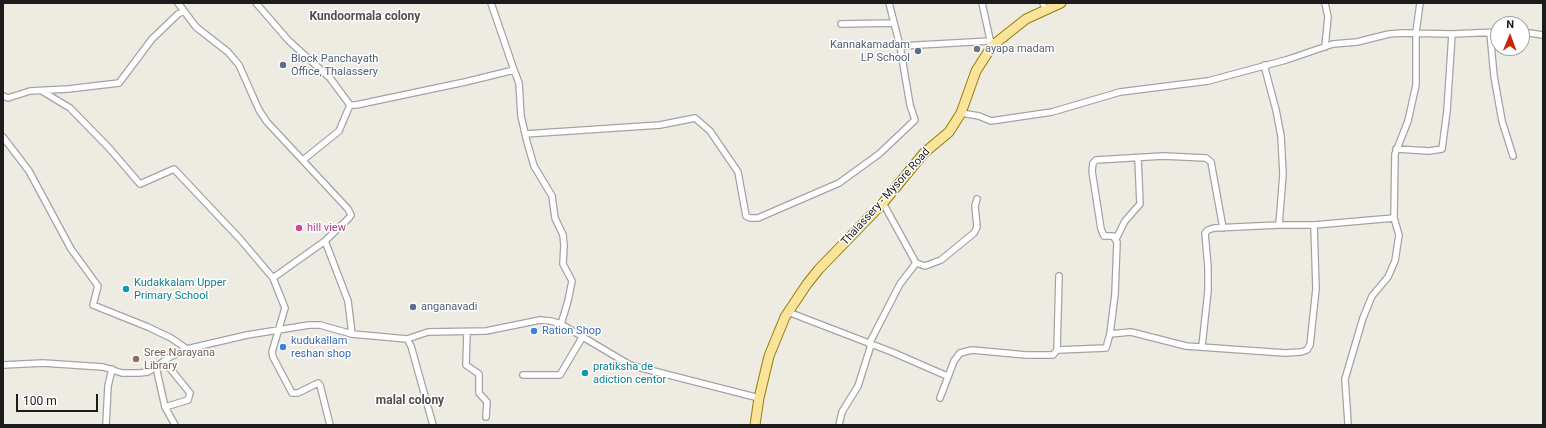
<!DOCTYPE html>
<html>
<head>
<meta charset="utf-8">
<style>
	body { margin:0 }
	#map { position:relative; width:1546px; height:428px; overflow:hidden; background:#eeece2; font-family:Roboto,sans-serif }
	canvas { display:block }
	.frame { position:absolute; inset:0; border:4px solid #1c1c1c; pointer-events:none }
	.north { position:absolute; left:1490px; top:16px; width:40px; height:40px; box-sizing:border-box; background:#fff; border:1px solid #a4a4a4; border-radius:50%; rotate:1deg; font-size:11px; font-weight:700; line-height:16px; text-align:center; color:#1c1c1c }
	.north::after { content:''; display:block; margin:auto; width:14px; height:18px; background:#c62903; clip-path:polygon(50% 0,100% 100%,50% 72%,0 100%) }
	.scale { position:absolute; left:16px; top:394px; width:82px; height:18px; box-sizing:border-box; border:2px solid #1c1c1c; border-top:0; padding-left:5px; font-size:12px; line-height:14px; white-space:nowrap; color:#1c1c1c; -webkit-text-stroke:3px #fff; paint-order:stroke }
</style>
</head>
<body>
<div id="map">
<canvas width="1546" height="428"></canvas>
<div class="frame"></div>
<div class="north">N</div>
<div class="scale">100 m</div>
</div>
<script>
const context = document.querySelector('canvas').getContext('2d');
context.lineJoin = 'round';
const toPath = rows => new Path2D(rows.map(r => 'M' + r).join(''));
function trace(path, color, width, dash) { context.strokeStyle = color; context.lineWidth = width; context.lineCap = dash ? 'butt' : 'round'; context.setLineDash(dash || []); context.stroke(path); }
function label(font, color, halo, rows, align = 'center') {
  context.font = font + ' Roboto,sans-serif'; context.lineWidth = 3; context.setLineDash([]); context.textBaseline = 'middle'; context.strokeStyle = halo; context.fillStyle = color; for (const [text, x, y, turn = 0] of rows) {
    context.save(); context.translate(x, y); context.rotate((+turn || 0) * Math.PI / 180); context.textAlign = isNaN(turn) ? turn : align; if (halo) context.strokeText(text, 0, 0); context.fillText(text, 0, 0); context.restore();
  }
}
const street = toPath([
	[178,3,196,27,228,52,239,65,259,110,267,122,348,209,351,215,349,218,325,241,348,301,352,334],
	[256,3,289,41,330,78,350,105,356,105,465,82,514,70,519,83,521,116,527,142,534,166,552,196,555,218,563,235,564,245,563,264,572,281,568,301,561,324],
	[491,3,514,70],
	[982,3,991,44],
	[1043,3,1045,9],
	[841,24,894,23],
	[1522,32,1543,35],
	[1490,33,1494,76,1502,121,1513,156],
	[900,46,991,41],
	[1325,47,1328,17,1325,3],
	[42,91,70,108,109,148,140,184,174,169,240,239,273,278,325,241],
	[3,96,8,98,30,91,68,89,119,83,152,39,178,14,184,11],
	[961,113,979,116,991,121,1052,112,1120,92,1208,81,1286,60,1333,44,1357,42,1389,34,1403,33,1452,34,1498,32],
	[525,134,660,125,695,118,710,131,738,172,746,216,750,218,758,218,839,183,879,154,915,120,910,105,900,46,889,3],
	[3,137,29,171,71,249,98,286,93,305,148,327,171,338,187,349],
	[1396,149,1429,151,1442,149,1447,111,1452,34],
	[303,160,339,131,350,105],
	[1279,225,1314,225],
	[1116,239,1125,221,1140,204,1138,158],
	[916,263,925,266,941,260,974,233,977,227,975,206,977,199],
	[273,278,285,308,272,352,273,357,292,393,298,393,318,383,320,385,330,425],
	[788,312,892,352,947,376],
	[467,332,466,365,479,374,479,393,487,402,486,417],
	[1110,334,1115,294,1117,242,1113,236,1104,236,1101,229,1092,171,1093,163,1096,160,1163,156,1206,158,1211,162,1223,228],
	[407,339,411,346,433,425],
	[869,344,900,284,916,263,883,203],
	[1202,346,1208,291,1208,267,1205,233,1208,230,1214,228,1279,225,1283,174,1281,136,1276,110,1264,65],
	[1057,350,1059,276],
	[164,361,190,393,188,400,165,407],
	[3,365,43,363,103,367,122,373,139,373,148,372,170,357,187,349,247,335,309,325,320,325,352,334,407,339,428,332,486,331,540,320,551,321,561,324,630,365,759,398],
	[156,367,165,407,175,425],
	[523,375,560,375,583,336],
	[940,398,954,361,960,353,972,350,1026,355,1053,355,1057,350,1106,348,1110,334,1131,332,1186,346,1285,353,1301,352,1307,350,1310,345,1316,289,1314,225,1394,218,1395,154,1408,121,1416,85,1416,32,1420,3],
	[1348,423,1345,379,1363,318,1372,296,1388,277,1395,261,1399,235,1394,218],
	[106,425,108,386,112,369],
	[839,425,842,412,858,386,871,345]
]);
const primary = toPath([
	[755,425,759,398,769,356,785,317,807,284,819,269,883,203,924,153,949,132,961,113,976,71,992,46,1026,19,1061,3]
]);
trace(street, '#a3a3a3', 8);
trace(primary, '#927f02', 11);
trace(street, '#fff', 5.5);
trace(primary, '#fae39a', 9);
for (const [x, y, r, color] of [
	[977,49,4,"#6b7280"],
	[918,51,4,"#5c6f8a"],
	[283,65,4,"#5c6f8a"],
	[299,228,4,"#d1479c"],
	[126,289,4,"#0f9aa8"],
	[413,307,4,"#5c6f8a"],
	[534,331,4,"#3f7fe0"],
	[283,347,4,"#3f7fe0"],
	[136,359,4,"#8d6e63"],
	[585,373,4,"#0f9aa8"]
]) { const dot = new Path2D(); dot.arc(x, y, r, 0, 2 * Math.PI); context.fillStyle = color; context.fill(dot); trace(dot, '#fff', 1.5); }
label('11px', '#4e5e75', '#fff', [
	["Kannakamadam",910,45,"right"],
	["LP School",910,58,"right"],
	["Block Panchayath",291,59],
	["Office, Thalassery",291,72],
	["anganavadi",421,307]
], 'left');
label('11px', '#5b616d', '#fff', [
	["ayapa madam",985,49]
], 'left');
label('11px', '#1c1c1c', '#fff', [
	["Thalassery - Mysore Road",886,197,-48]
]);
label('11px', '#b23c85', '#fff', [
	["hill view",307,228]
], 'left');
label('11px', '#0d838f', '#fff', [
	["Kudakkalam Upper",134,283],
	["Primary School",134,296],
	["pratiksha de",593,367],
	["adiction centor",593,380]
], 'left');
label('11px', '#366cbe', '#fff', [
	["Ration Shop",542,331],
	["kudukallam",291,341],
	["reshan shop",291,354]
], 'left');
label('11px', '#785e54', '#fff', [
	["Sree Narayana",144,353],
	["Library",144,366]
], 'left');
label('bold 12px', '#4f4f4f', '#fff', [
	["Kundoormala colony",365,17],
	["malal colony",410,401]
]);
</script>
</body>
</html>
